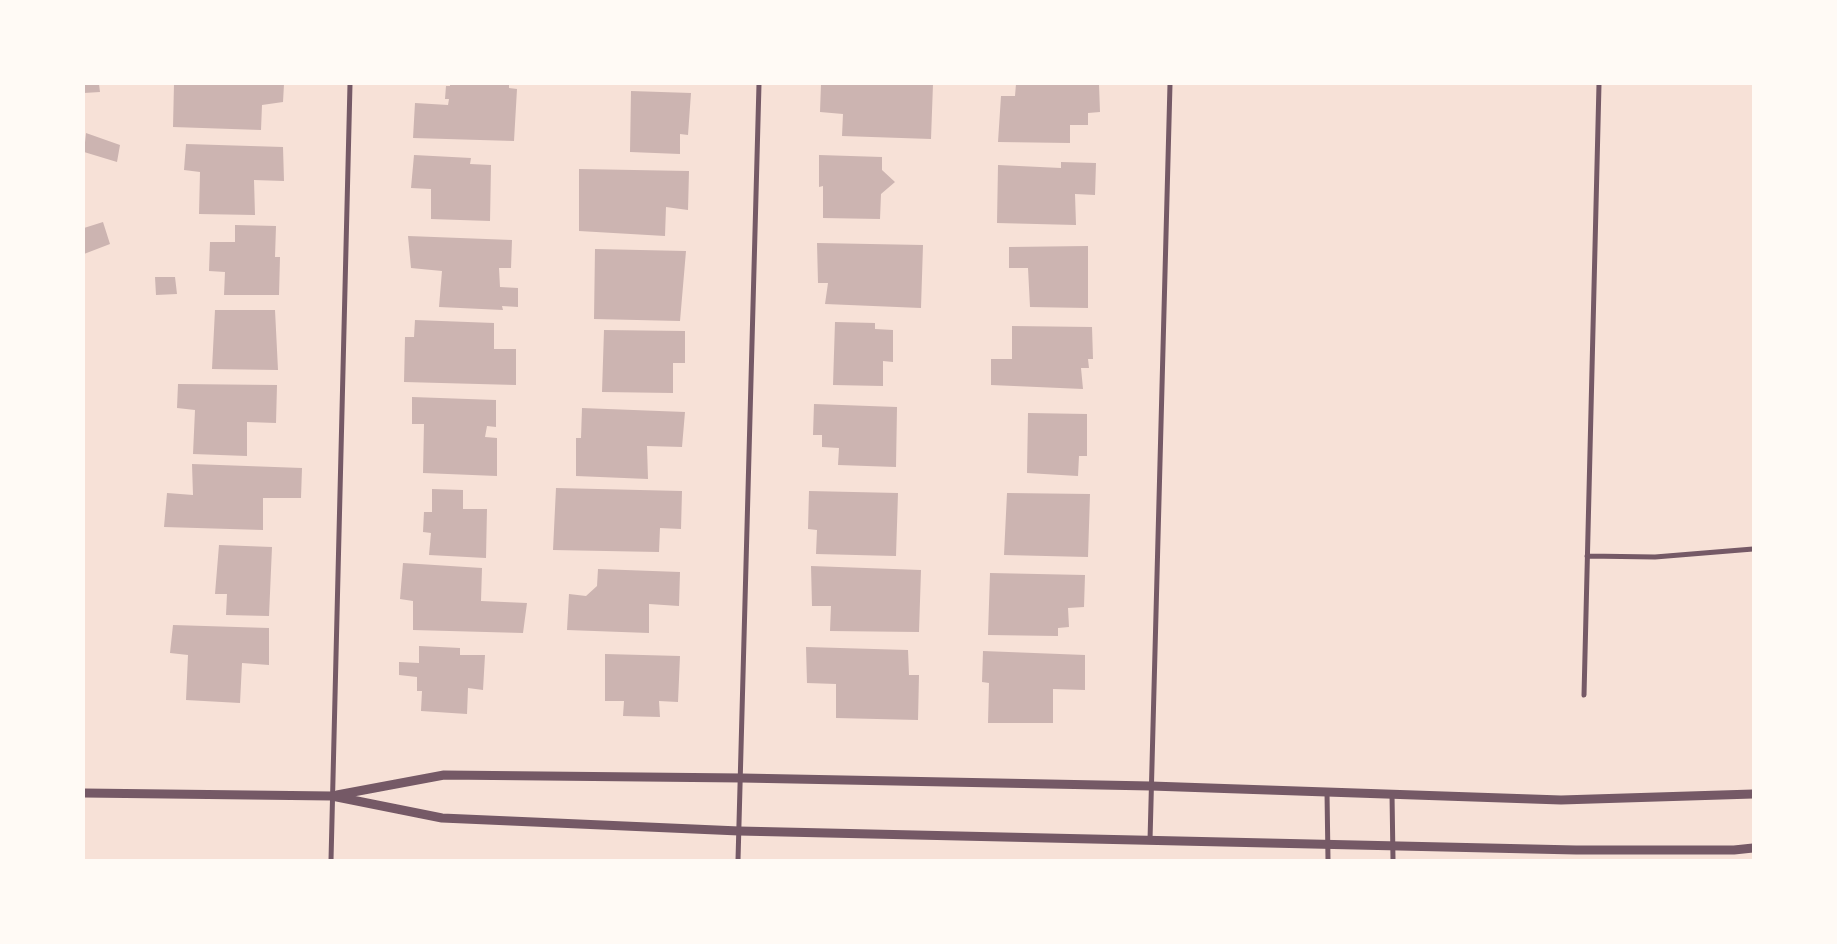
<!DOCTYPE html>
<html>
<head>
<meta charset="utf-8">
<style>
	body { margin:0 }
	#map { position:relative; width:1837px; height:944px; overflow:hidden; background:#f7e1d7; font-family:Cabin,sans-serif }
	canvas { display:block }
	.frame { position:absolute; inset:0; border:85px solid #fffaf5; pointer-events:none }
</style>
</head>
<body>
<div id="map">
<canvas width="1837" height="944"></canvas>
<div class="frame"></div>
</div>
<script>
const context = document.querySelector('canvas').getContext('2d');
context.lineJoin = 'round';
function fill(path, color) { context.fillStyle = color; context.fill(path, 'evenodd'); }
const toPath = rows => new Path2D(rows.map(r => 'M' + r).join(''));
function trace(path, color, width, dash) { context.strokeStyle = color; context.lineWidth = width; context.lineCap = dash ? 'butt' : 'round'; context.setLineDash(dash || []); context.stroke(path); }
fill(toPath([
	[84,84,99,84,100,92,84,93],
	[174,84,284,84,283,102,262,105,261,130,173,127],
	[450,84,509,84,509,88,517,89,514,141,413,138,415,103,448,105,449,99,445,99,446,86,450,86],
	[821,84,933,84,931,139,842,136,843,114,820,112],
	[1016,84,1099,84,1100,112,1088,113,1088,125,1070,125,1070,143,998,142,1001,96,1015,96],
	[631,91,691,93,688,135,680,134,680,154,630,152],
	[86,133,120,145,117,162,84,152],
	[186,144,283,147,284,181,254,180,255,215,199,214,200,172,184,170],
	[414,155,471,158,470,164,491,165,490,221,431,219,431,189,411,188],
	[819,155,882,157,882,170,895,182,881,194,880,219,823,218,823,186,819,187],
	[1061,162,1096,163,1095,195,1075,194,1076,225,997,223,998,165,1061,168],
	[579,169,689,171,688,210,666,207,665,236,579,231],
	[103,222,110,244,84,254,84,228],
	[235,225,276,226,275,257,280,257,279,295,224,295,225,272,209,271,210,242,235,242],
	[408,236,512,240,511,268,499,268,500,287,518,288,518,307,502,306,503,310,439,307,442,271,411,268],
	[817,243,923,245,921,308,825,304,828,283,818,283],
	[1088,246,1088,308,1030,307,1028,268,1009,268,1009,247],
	[595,249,686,251,680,321,594,319],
	[155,277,175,277,177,294,156,295],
	[215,310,275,310,278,370,212,369],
	[415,320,494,323,494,349,516,349,516,385,404,382,405,337,414,337],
	[835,322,875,323,875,329,893,330,893,362,883,361,883,386,833,385],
	[1012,326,1092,327,1093,359,1088,359,1089,368,1081,368,1083,389,991,385,991,359,1012,359],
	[604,330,685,331,685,363,673,363,673,393,602,392],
	[178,384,277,385,276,423,247,422,247,456,193,454,195,410,177,408],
	[412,397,496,400,496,427,487,426,485,437,497,438,497,476,423,473,424,424,412,424],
	[814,404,897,407,896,467,838,465,839,448,822,447,822,435,813,435],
	[582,408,685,412,682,447,647,446,648,479,576,476,576,438,581,438],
	[1028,413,1087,414,1087,456,1079,456,1078,476,1027,473],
	[192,464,302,468,301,498,263,498,263,530,164,527,167,493,193,495],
	[556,488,682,491,681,529,660,528,659,552,553,550],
	[432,489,463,490,463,509,487,509,486,558,429,555,431,533,423,532,424,512,432,512],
	[809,491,898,493,896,556,816,554,817,530,808,529],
	[1007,493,1090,494,1088,557,1004,555],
	[219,545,272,547,269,616,226,615,227,594,215,594],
	[403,563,482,568,481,601,527,603,523,633,413,630,413,601,400,599],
	[811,566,921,570,919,632,830,631,831,606,812,606],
	[598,569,680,572,679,606,649,604,649,633,567,630,569,594,586,596,597,586],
	[990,573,1085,575,1084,607,1068,608,1069,627,1058,628,1058,636,988,635],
	[173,625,269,628,269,665,242,663,240,703,186,700,188,655,170,653],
	[419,646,460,648,460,655,485,655,483,690,468,688,467,714,421,711,422,691,417,691,417,677,399,675,399,662,419,663],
	[806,647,908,650,909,675,919,675,918,720,836,718,836,684,807,683],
	[983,651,1085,655,1085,690,1053,689,1053,723,988,723,989,683,982,682],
	[605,654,680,656,678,702,659,701,660,717,623,716,624,701,605,701]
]), '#ccb4b1');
trace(toPath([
	[1587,556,1655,557,1753,549],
	[1584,695,1599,84],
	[1327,792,1328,860],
	[1392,794,1393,860],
	[1150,840,1170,84],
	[331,860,350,84],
	[738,860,759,84]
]), '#755966', 5);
trace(toPath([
	[84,793,332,796,442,818,739,831,1576,850,1734,850,1753,848],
	[337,795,444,775,742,778,1151,786,1561,800,1753,794]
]), '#755966', 9);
</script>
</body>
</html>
